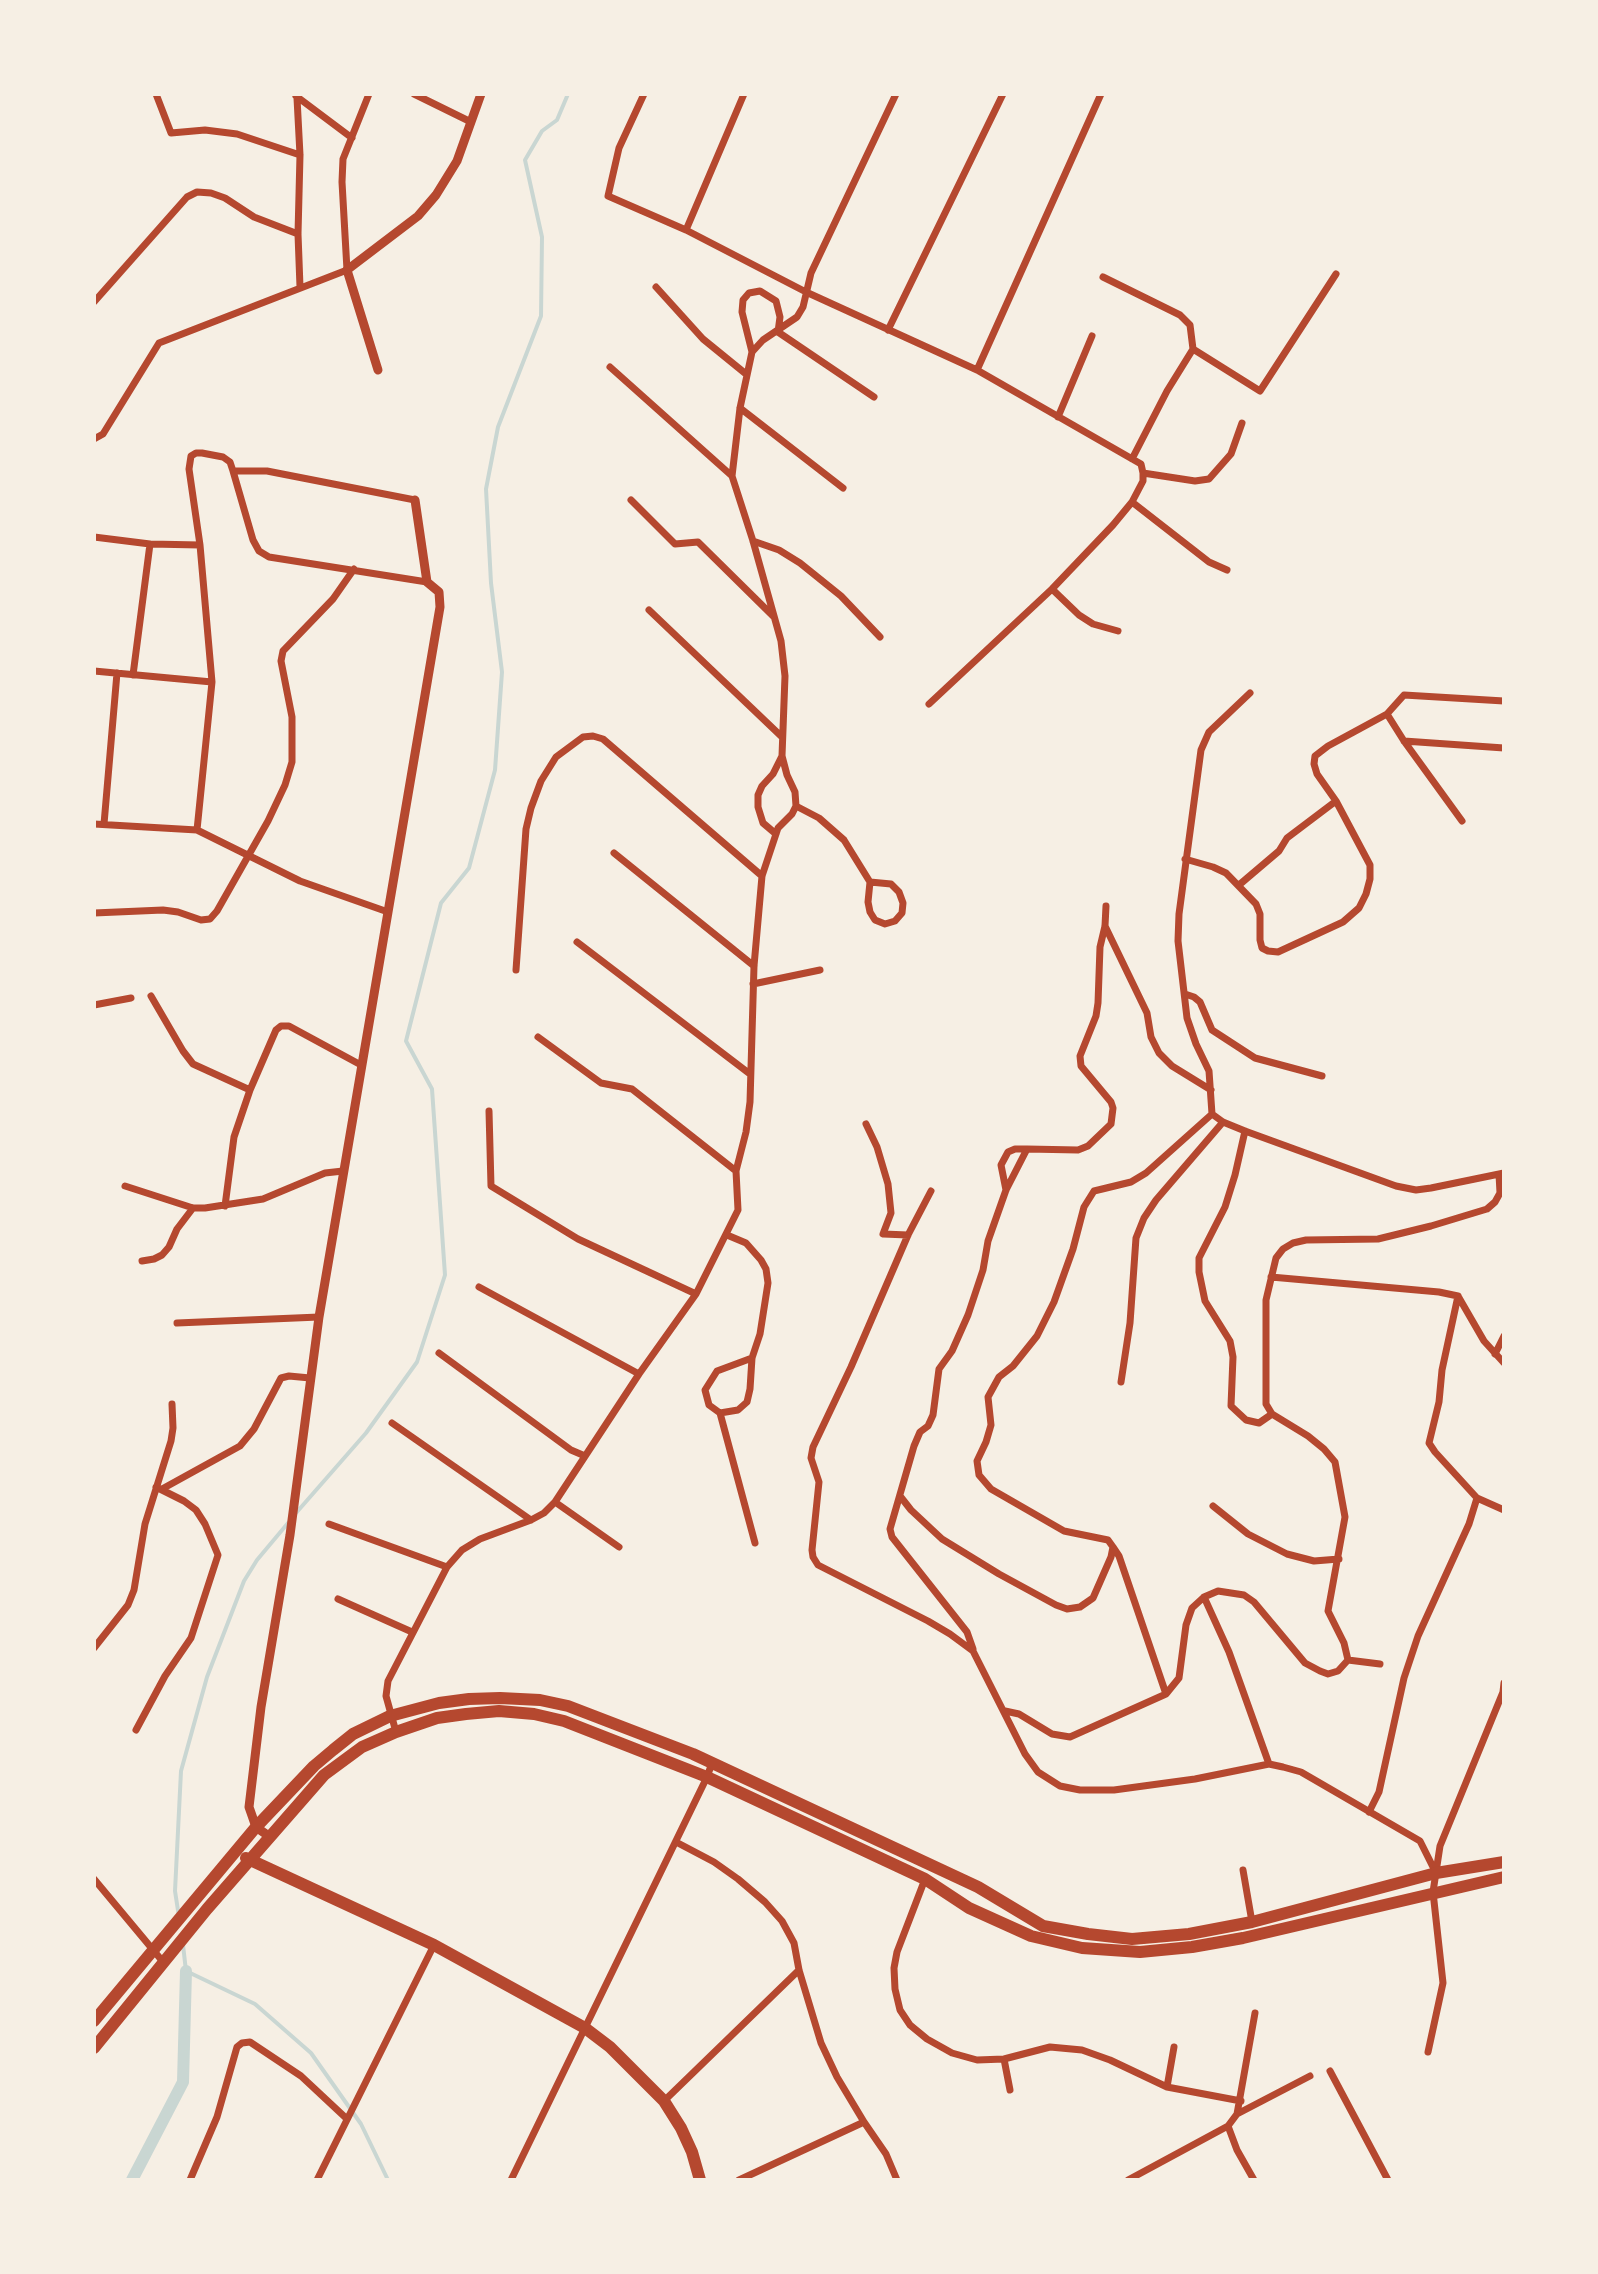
<!DOCTYPE html>
<html>
<head>
<meta charset="utf-8">
<style>
	body { margin:0 }
	#map { position:relative; width:1598px; height:2274px; overflow:hidden; background:#f6efe4; font-family:Quicksand,sans-serif }
	canvas { display:block }
	.frame { position:absolute; inset:0; border:96px solid #f6efe4; pointer-events:none }
</style>
</head>
<body>
<div id="map">
<canvas width="1598" height="2274"></canvas>
<div class="frame"></div>
</div>
<script>
const context = document.querySelector('canvas').getContext('2d');
context.lineJoin = 'round';
const toPath = rows => new Path2D(rows.map(r => 'M' + r).join(''));
function trace(path, color, width, dash) { context.strokeStyle = color; context.lineWidth = width; context.lineCap = dash ? 'butt' : 'round'; context.setLineDash(dash || []); context.stroke(path); }
trace(toPath([
	[296,1513,366,1433,417,1362,445,1275,432,1089,406,1041,441,903,469,868,495,770,502,672,491,583,486,489,498,427,541,316,542,237,525,160,542,131,557,120,568,94],
	[179,1917,175,1891,181,1771,207,1677,244,1581,257,1560,288,1523],
	[183,1945,186,1971,255,2004,311,2053,361,2124,388,2180]
]), '#c9d6d2', 4);
trace(toPath([
	[132,2180,183,2082,186,1971]
]), '#c9d6d2', 12);
trace(toPath([
	[156,94,171,133,205,130,237,134,300,155],
	[414,94,471,122],
	[644,94,619,148,608,196,686,230,806,292,977,370,1141,464,1143,473],
	[296,96,352,138],
	[297,98,300,155,298,234,300,287],
	[686,230,744,94],
	[1103,277,1180,315,1190,325,1193,349,1167,391,1132,459],
	[656,287,703,339,746,374],
	[94,302,187,197,197,192,211,193,225,198,254,217,298,234],
	[888,330,1003,94],
	[1193,349,1260,391,1336,274],
	[752,352,742,312,743,300,749,293,760,291,776,301,780,317,778,332,874,397],
	[610,367,732,476],
	[977,370,1101,94],
	[740,408,843,488],
	[1058,417,1092,336],
	[94,439,103,434,159,343,347,270,342,182,343,159,369,94],
	[233,471,253,540,259,551,269,557,427,582],
	[1143,473,1195,481,1209,479,1231,454,1242,423],
	[631,500,675,544,698,542,773,616],
	[1132,502,1209,562,1227,570],
	[94,537,150,544,200,545],
	[753,541,779,550,800,563,841,596,880,637],
	[1052,589,1079,615,1093,624,1118,631],
	[649,610,782,737],
	[94,671,212,682],
	[133,675,150,544],
	[929,704,1052,589,1113,525,1132,502,1143,481,1143,473],
	[1387,714,1404,741,1462,821],
	[1404,741,1504,748],
	[796,806,819,818,844,840,870,882,868,902,870,912,875,920,885,924,895,921,902,913,903,903,899,892,891,884,870,882],
	[94,824,197,830,300,881,388,912],
	[104,824,117,673],
	[197,830,212,682,200,545,189,469,191,456,196,453,202,453,223,457,230,462,233,471,267,471,415,500],
	[776,834,763,823,758,807,758,795,762,786,773,774,782,756],
	[614,853,754,966],
	[1185,859,1213,867,1226,873,1256,904,1260,914,1260,940,1262,948,1268,951,1278,952,1343,922,1359,908,1366,894,1370,879,1370,865,1336,801,1317,774,1314,764,1315,756,1328,746,1387,714,1404,695,1504,701],
	[1239,885,1279,851,1287,838,1336,801],
	[94,913,163,910,178,912,201,920,210,919,217,911,268,821,285,785,292,762,292,717,281,661,283,651,333,599,354,569],
	[1105,926,1147,1013,1151,1037,1159,1053,1172,1066,1211,1090],
	[577,942,750,1074],
	[516,970,526,829,531,808,541,781,556,757,583,737,593,736,603,739,762,876],
	[753,984,820,970],
	[1185,994,1194,997,1200,1002,1212,1030,1255,1058,1322,1076],
	[151,996,183,1051,193,1064,250,1090],
	[94,1005,131,998],
	[538,1037,601,1083,632,1089,736,1171],
	[489,1111,491,1186,578,1239,696,1294],
	[1212,1114,1209,1071,1196,1044,1187,1018,1178,941,1179,914,1201,750,1209,732,1250,693],
	[1212,1114,1223,1122,1245,1131,1396,1186,1416,1190,1431,1188,1504,1173],
	[866,1124,877,1147,888,1184,891,1213,883,1234,908,1235],
	[1245,1131,1235,1175,1225,1207,1199,1258,1199,1272,1205,1301,1230,1341,1233,1357,1231,1406,1246,1420,1259,1423,1272,1414],
	[125,1186,193,1208,205,1208,263,1199,325,1173,343,1171],
	[1006,1190,1001,1165,1008,1152,1015,1149,1027,1149],
	[931,1191,908,1235,851,1367,813,1447,811,1458,819,1482,812,1550,813,1557,818,1565,928,1621,950,1634,973,1651,1025,1754,1038,1772,1060,1786,1080,1790,1114,1790,1195,1779,1269,1764,1283,1767,1301,1772,1420,1841,1436,1873],
	[225,1206,234,1137,250,1090,276,1030,281,1026,289,1026,361,1065],
	[142,1261,154,1259,162,1255,169,1247,177,1229,193,1208],
	[1271,1277,1439,1292,1458,1296,1484,1341,1504,1363],
	[479,1287,639,1374],
	[1458,1296,1442,1370,1439,1402,1429,1443,1435,1452,1477,1498,1504,1510],
	[177,1323,319,1317],
	[439,1353,571,1450,585,1456],
	[1495,1354,1504,1336],
	[752,1358,717,1371,705,1390,709,1405,720,1413,755,1543],
	[1121,1382,1130,1323,1136,1238,1144,1218,1156,1200,1223,1122],
	[720,1413,738,1410,747,1402,750,1389,752,1358,760,1334,768,1283,766,1269,761,1260,746,1243,727,1235],
	[392,1423,531,1520],
	[162,1489,240,1446,254,1429,281,1378,289,1376,310,1378],
	[900,1496,911,1510,942,1539,999,1574,1056,1605,1067,1609,1080,1607,1093,1598,1111,1557,1113,1547,1108,1540,1064,1531,991,1489,979,1475,977,1461,986,1442,991,1425,988,1397,999,1377,1013,1366,1037,1336,1054,1302,1073,1249,1084,1207,1094,1191,1131,1182,1146,1173,1212,1114],
	[555,1502,619,1547],
	[1213,1506,1248,1534,1287,1554,1314,1561,1339,1559],
	[329,1524,447,1567],
	[1113,1547,1119,1556,1166,1694],
	[1204,1597,1229,1652,1269,1764],
	[338,1599,412,1632],
	[94,1648,128,1605,134,1590,145,1524,171,1441,173,1428,172,1404],
	[973,1649,967,1632,892,1537,890,1529,914,1446,920,1432,928,1426,933,1415,939,1369,952,1351,968,1315,983,1270,988,1241,1006,1190,1027,1149,1078,1150,1088,1146,1111,1124,1113,1108,1111,1102,1081,1066,1080,1056,1096,1016,1098,1003,1100,947,1105,926,1106,906],
	[1348,1660,1344,1643,1328,1611,1345,1517,1335,1462,1324,1449,1308,1436,1272,1414,1266,1404,1266,1300,1276,1258,1283,1249,1293,1243,1306,1240,1378,1239,1431,1226,1487,1209,1495,1202,1500,1193,1499,1174],
	[1348,1660,1380,1664],
	[1005,1711,1019,1714,1052,1734,1070,1737,1166,1694,1179,1678,1186,1625,1192,1608,1204,1597,1218,1591,1244,1595,1254,1602,1305,1663,1320,1671,1328,1674,1338,1671,1348,1660],
	[136,1730,165,1676,191,1638,218,1555,205,1524,196,1510,184,1501,156,1487],
	[396,1732,386,1696,388,1681,447,1567,462,1550,480,1539,531,1520,544,1513,555,1502,639,1374,696,1294,738,1210,736,1171,746,1132,750,1102,754,966,762,876,778,828,792,814,796,806,795,792,787,775,782,756,785,676,781,641,753,541,732,476,740,408,752,352,763,340,797,317,803,307,811,273,896,94],
	[1369,1812,1379,1792,1404,1678,1418,1636,1469,1524,1477,1498],
	[676,1842,714,1862,738,1879,765,1902,782,1921,794,1943,799,1970,821,2043,837,2077,864,2122,886,2154,897,2180],
	[1243,1870,1252,1922],
	[94,1879,164,1963],
	[925,1879,897,1952,894,1968,895,1989,900,2010,910,2025,927,2039,952,2053,977,2060,1004,2059,1050,2047,1082,2050,1110,2060,1167,2087,1241,2101],
	[1428,2052,1443,1983,1433,1892,1440,1846,1503,1692,1504,1683],
	[1004,2059,1010,2090],
	[1330,2071,1388,2180],
	[1167,2087,1174,2047],
	[664,2101,799,1970],
	[1237,2114,1255,2013],
	[1228,2126,1237,2150,1254,2180],
	[190,2180,217,2117,237,2047,242,2043,250,2042,301,2076,347,2119],
	[317,2180,434,1945],
	[511,2180,707,1777,712,1763],
	[739,2180,864,2122],
	[1128,2180,1228,2126,1237,2114,1310,2076]
]), '#b5482f', 7);
trace(toPath([
	[378,370,347,270,418,216,436,195,457,161,481,94],
	[270,1837,256,1827,249,1807,261,1707,290,1535,319,1317,440,607,439,592,427,582,415,500]
]), '#b5482f', 9);
trace(toPath([
	[246,1858,434,1945,585,2028,610,2047,664,2101,681,2128,692,2152,700,2180],
	[94,2021,256,1827,314,1766,333,1750,353,1734,390,1716,439,1703,469,1699,500,1698,540,1700,568,1706,693,1754,978,1887,1043,1926,1088,1934,1132,1939,1189,1934,1252,1922,1436,1873,1504,1862],
	[94,2048,207,1909,324,1775,362,1747,396,1732,437,1718,466,1714,499,1711,534,1714,564,1721,707,1777,925,1879,969,1908,1031,1936,1082,1948,1140,1952,1192,1947,1243,1938,1504,1877]
]), '#b5482f', 12);
</script>
</body>
</html>
